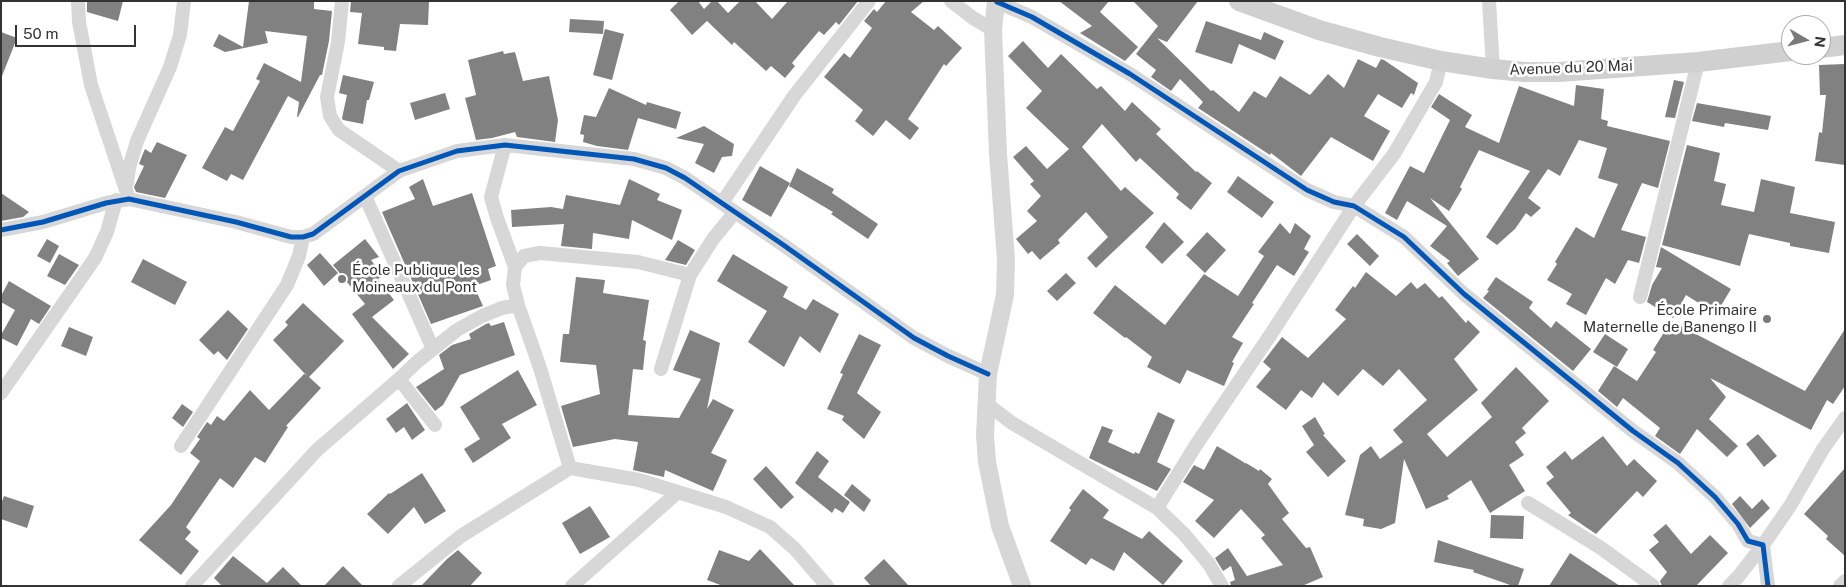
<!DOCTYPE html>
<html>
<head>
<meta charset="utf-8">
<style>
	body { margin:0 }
	#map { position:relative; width:1846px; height:587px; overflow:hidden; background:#fff; font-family:"Public Sans",sans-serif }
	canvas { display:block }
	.frame { position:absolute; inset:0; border:2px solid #333; pointer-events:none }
	.north { position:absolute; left:1781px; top:15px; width:50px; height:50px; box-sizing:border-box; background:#fff; border:1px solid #adadad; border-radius:50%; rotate:98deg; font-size:14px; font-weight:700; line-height:20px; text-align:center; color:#333 }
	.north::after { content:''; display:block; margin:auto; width:18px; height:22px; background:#7a7a7a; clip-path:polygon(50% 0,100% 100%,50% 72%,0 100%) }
	.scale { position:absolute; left:15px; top:25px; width:121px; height:22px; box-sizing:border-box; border:2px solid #333; border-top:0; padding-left:6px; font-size:15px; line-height:18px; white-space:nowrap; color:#333; -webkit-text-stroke:4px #fff; paint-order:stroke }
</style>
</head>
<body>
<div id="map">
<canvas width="1846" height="587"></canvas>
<div class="frame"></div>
<div class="north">N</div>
<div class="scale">50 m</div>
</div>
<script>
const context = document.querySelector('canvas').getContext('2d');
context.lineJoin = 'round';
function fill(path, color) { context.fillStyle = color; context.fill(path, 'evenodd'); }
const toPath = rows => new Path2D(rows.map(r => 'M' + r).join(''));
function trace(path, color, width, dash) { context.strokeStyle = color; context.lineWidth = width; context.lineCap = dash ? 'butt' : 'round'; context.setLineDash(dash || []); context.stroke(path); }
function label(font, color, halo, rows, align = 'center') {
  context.font = font + ' "Public Sans",sans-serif'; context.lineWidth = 5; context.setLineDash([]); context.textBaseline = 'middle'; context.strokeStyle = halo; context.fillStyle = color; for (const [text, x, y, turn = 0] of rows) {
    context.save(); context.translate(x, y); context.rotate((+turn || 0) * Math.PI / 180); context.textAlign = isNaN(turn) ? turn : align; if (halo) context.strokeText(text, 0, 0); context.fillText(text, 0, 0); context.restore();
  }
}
fill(toPath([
	[87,1,123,1,118,21,87,12],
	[249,1,314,1,314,9,332,11,329,41,322,75,320,75,298,117,297,117,299,102,288,96,243,180,231,174,227,181,202,168,225,127,233,131,260,81,256,79,264,63,301,82,307,36,265,31,268,43,225,52,213,46,219,34,243,47],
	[351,1,429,1,428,25,400,24,396,51,384,50,384,47,358,44,362,13,350,12],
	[679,1,698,1,704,9,712,1,717,1,728,13,740,1,755,1,772,19,788,1,858,1,839,25,836,22,824,35,819,31,792,63,795,66,785,78,771,66,766,71,734,42,732,45,707,21,692,35,670,10],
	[886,1,924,1,911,12,934,30,938,26,962,48,946,66,944,64,908,119,919,128,910,140,886,120,873,136,855,121,863,110,824,77,844,53,850,58,872,28,864,21,874,9,877,12],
	[1059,1,1109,1,1100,12,1138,47,1125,61,1080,33,1092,26],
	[1133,1,1198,1,1167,42,1157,38,1211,91,1213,90,1239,112,1254,91,1266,98,1280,76,1310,95,1328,74,1344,88,1358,59,1376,68,1381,59,1384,60,1418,83,1414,95,1411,93,1402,108,1378,94,1364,116,1390,131,1373,161,1331,137,1301,176,1271,153,1270,155,1198,108,1203,102,1180,79,1171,91,1151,77,1156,70,1136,54,1158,26],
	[570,19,604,21,603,34,569,32],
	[1206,21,1261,40,1264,32,1284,41,1275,60,1239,44,1232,64,1195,52],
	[605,29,624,34,612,80,593,75],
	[1,32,17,38,2,76,1,76],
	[1023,41,1048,68,1061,54,1097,89,1101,86,1125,111,1132,102,1161,129,1156,134,1196,172,1197,171,1212,183,1191,210,1176,198,1179,194,1140,158,1136,162,1102,124,1082,147,1121,191,1125,187,1154,213,1096,268,1087,258,1108,237,1086,212,1058,240,1060,243,1040,260,1032,251,1028,254,1016,239,1037,221,1027,211,1041,196,1030,184,1034,181,1013,157,1026,146,1047,169,1069,149,1026,108,1042,91,1008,56],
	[503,51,504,54,515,52,523,81,549,76,558,120,555,142,517,137,515,132,492,138,476,140,465,98,476,95,468,60],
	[1845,64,1845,165,1815,161,1819,132,1822,133,1826,95,1820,95,1819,65],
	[343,75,374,82,369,100,367,100,363,124,343,120,342,118,347,95,339,93],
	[1674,80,1684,82,1675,118,1665,117],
	[1576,85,1604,89,1601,119,1608,121,1607,126,1670,141,1658,188,1642,183,1621,230,1646,237,1639,263,1628,260,1615,284,1606,278,1586,315,1566,304,1572,294,1547,280,1557,264,1555,262,1576,227,1594,238,1618,184,1598,178,1607,148,1579,140,1560,176,1548,169,1528,198,1541,208,1531,217,1526,213,1515,229,1497,245,1486,237,1530,171,1479,150,1460,187,1462,189,1449,211,1430,198,1479,259,1458,276,1447,263,1450,261,1430,246,1447,226,1407,201,1397,220,1385,213,1410,166,1424,173,1450,120,1431,107,1439,94,1472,115,1465,127,1499,143,1519,86,1574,106],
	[609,88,646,105,647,102,681,112,676,129,638,118,628,150,597,146,583,142,584,135,580,134,584,115,596,117],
	[445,93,450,109,415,120,410,103],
	[1697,103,1771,116,1768,130,1725,123,1724,127,1692,121],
	[704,126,734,144,732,156,722,157,714,173,695,163,704,144,676,138],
	[157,142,187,155,165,198,136,192,134,187,144,166,139,164,142,156,145,149,151,153],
	[1687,145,1720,153,1714,181,1726,184,1721,205,1754,212,1761,179,1795,187,1790,213,1835,222,1829,253,1790,246,1790,243,1749,234,1740,266,1662,245],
	[760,166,790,183,771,217,742,200],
	[797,168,834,189,832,193,878,224,868,239,831,214,833,212,789,186],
	[1238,176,1274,202,1262,218,1227,192],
	[423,179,433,206,472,193,496,266,488,269,491,280,474,286,483,306,431,324,382,212,415,199,409,187],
	[629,179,660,194,657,200,682,210,672,240,632,220,629,239,593,233,592,249,561,246,564,224,512,227,511,210,551,207,563,209,566,195,620,205],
	[1,193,29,212,23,217,1,221],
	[1164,222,1184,242,1162,264,1145,247],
	[1280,223,1290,234,1295,223,1311,236,1304,249,1309,252,1294,276,1277,265,1252,303,1254,304,1232,337,1243,343,1232,362,1234,363,1224,386,1187,370,1180,384,1147,367,1152,357,1126,337,1125,338,1093,313,1115,285,1165,325,1204,274,1238,296,1264,256,1258,252],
	[1207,232,1226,250,1205,273,1186,255],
	[1357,234,1379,256,1370,266,1347,244],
	[47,239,59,246,50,263,37,256],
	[365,239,379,257,371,260,383,276,378,279,394,300,372,317,409,354,393,369,352,314,365,304,333,265],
	[678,240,695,250,686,265,665,260],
	[1661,247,1731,289,1716,314,1686,295,1673,318,1647,302,1652,285,1662,268,1656,267],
	[320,253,338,273,324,286,307,265],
	[59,254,79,265,65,285,47,276],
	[733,254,788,287,783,297,806,310,813,299,839,314,820,353,800,336,784,367,748,342,767,311,717,281],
	[143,259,187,282,175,305,131,282],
	[1366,272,1396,296,1411,282,1417,289,1425,283,1439,298,1442,296,1466,323,1468,320,1480,332,1454,359,1478,390,1427,434,1447,457,1492,417,1481,403,1516,367,1549,401,1522,428,1526,433,1515,442,1524,455,1509,465,1525,491,1490,513,1471,480,1447,496,1449,499,1426,509,1404,459,1395,523,1381,529,1363,526,1364,519,1345,515,1360,455,1371,446,1380,459,1403,442,1393,430,1427,400,1399,369,1383,386,1363,369,1338,396,1323,382,1312,398,1301,390,1286,410,1256,387,1271,369,1263,362,1282,337,1308,358,1346,319,1335,310,1353,286,1355,288],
	[1066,273,1076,283,1057,301,1047,291],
	[576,277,605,280,603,293,649,300,643,340,646,341,643,370,633,369,628,415,679,418,701,379,673,370,690,330,720,343,707,409,713,399,734,410,711,453,727,460,713,491,665,470,664,477,633,470,638,442,615,439,573,447,561,406,600,394,596,365,560,362,563,334,569,334],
	[1496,277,1533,302,1529,308,1551,328,1556,321,1591,349,1573,371,1483,298,1489,291,1487,290],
	[9,281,51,306,39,324,31,319,17,346,1,338,1,335,15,310,1,302,1,296],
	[303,303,344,341,309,377,321,388,286,426,288,427,265,463,255,457,233,488,220,478,186,527,191,532,185,539,199,551,181,575,139,540,171,505,200,461,190,453,200,439,197,437,207,422,211,425,217,416,224,421,250,390,269,410,305,373,307,376,273,340,288,325,285,322],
	[228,310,248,329,227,360,218,351,214,355,199,340],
	[1671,321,1805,391,1845,329,1845,386,1833,404,1827,400,1811,430,1710,378,1726,397,1709,419,1738,446,1727,457,1697,429,1680,454,1655,436,1660,428,1623,398,1617,407,1598,391,1614,366,1637,381,1656,352,1653,350],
	[504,322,515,355,460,375,443,405,435,411,416,387,444,369,439,355,452,345,471,339,469,334,486,324,489,323,491,326],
	[69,327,93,337,86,356,61,346],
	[859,334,881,345,857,393,881,412,864,439,842,420,844,416,827,409,843,374,840,373],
	[1605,334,1628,349,1617,367,1593,352],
	[518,370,537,405,502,424,511,438,473,463,464,449,480,439,460,407],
	[407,403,425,430,412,440,404,427,396,433,386,419],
	[182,404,193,412,183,427,172,418],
	[1158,412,1175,420,1157,462,1171,469,1157,491,1089,458,1102,426,1113,430,1108,442,1134,454,1135,452,1139,454],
	[1315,417,1325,434,1323,435,1346,461,1328,477,1306,452,1314,445,1302,426],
	[1758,434,1777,456,1764,467,1746,444],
	[1603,436,1627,466,1634,459,1657,481,1643,497,1637,491,1596,534,1568,515,1571,513,1546,483,1554,477,1546,467,1565,451,1572,460],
	[1217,446,1245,463,1244,464,1246,463,1259,471,1260,469,1272,479,1268,484,1289,513,1282,519,1306,548,1310,547,1323,577,1302,586,1231,586,1230,582,1235,580,1231,566,1223,571,1215,558,1228,548,1247,576,1283,565,1261,538,1265,535,1241,509,1214,538,1195,521,1214,500,1183,482,1194,465,1204,470],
	[817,451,829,461,818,477,850,502,843,513,835,508,832,513,795,483],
	[766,466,794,497,781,509,753,479],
	[1845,468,1845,556,1826,539,1828,536,1804,514],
	[422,473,446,511,425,524,414,507,388,534,367,514,389,493,390,494],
	[852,484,871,500,864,512,844,495],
	[1083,489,1109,510,1103,518,1142,539,1149,531,1183,561,1163,585,1124,552,1114,571,1091,558,1086,565,1050,541,1071,510,1069,508],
	[4,496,34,506,27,528,1,519,1,504],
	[1740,496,1752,509,1762,499,1770,508,1750,528,1732,504],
	[590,506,610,537,580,554,562,523],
	[1491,515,1524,516,1523,539,1490,538],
	[1666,524,1691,554,1710,535,1728,553,1696,586,1662,586,1660,581,1667,572,1649,550,1659,542,1653,535],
	[1438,540,1524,569,1518,586,1513,586,1473,572,1474,570,1434,562],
	[760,549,795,586,723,586,707,580,719,550,749,561],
	[458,550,482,573,470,586,421,586,447,559],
	[1570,553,1620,586,1549,586],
	[233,556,267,583,283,567,302,586,222,586,214,578],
	[884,559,909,586,871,586,864,578],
	[343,566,363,586,324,586]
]), '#818181');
trace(toPath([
	[78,1,79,22,91,85,129,199],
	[342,1,338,42,327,97,330,116,339,130,399,171],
	[951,1,973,18,993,30],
	[1489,1,1493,69],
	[997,2,1032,17,1130,74,1307,190,1334,202,1354,206,1404,237,1464,294,1633,431,1678,463,1715,497,1738,524,1748,541,1763,545,1768,586],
	[505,145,491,197,497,218,515,267,513,285,518,305,540,368,570,468],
	[127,183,129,168,137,141,170,67,180,35,184,1],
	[365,196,433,349],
	[722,203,794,96,869,1],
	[1,230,43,222,106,203,129,199,236,222,291,237,303,237,313,234,399,171,457,151,505,145,634,159,666,168,685,178,782,244,914,338,948,356,988,374],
	[515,267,524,256,540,253,638,262,690,275],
	[1640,297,1698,62],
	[661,369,690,275,713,239,735,212],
	[1,393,95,258,107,232,116,200],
	[987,404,1012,423,1157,508,1184,534,1209,564,1222,586],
	[435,425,399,379,418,361,457,330,482,316,502,308,518,305],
	[181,446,287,285,299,256,303,237],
	[1528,503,1601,548,1653,586],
	[1157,508,1196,445,1271,334,1354,206,1394,154,1436,82,1441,61],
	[192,586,317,450,399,379],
	[399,586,461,536,570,468,639,480,726,507,770,527,795,549,827,586],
	[572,586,678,492],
	[1729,586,1738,577,1763,545,1790,506,1823,449,1845,418],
	[1840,586,1845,581]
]), '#d7d7d7', 14);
trace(toPath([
	[996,1,993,30,998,154,1006,260,1005,295,988,374,985,435,987,462,1000,526,1022,586]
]), '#d7d7d7', 18);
trace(toPath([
	[1239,1,1319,30,1380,47,1441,61,1493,69,1524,72,1559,72,1698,62,1791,51],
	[1821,48,1845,45]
]), '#d0d0d0', 20);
trace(toPath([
	[997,2,1032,17,1130,74,1307,190,1334,202,1354,206,1404,237,1464,294,1633,431,1678,463,1715,497,1738,524,1748,541,1763,545,1768,586],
	[1,230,43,222,106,203,129,199,236,222,291,237,303,237,313,234,399,171,457,151,505,145,634,159,666,168,685,178,782,244,914,338,948,356,988,374]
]), '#0057b8', 5);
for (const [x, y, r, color] of [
	[342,279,5,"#7a7a7a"],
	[1767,319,5,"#7a7a7a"]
]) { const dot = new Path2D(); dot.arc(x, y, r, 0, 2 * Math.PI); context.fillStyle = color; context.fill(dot); trace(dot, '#fff', 2); }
label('15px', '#333', '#fff', [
	["Avenue du 20 Mai",1571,68,-2]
]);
label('15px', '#333', '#fff', [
	["École Publique les",352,270],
	["Moineaux du Pont",352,287],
	["École Primaire",1757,310,"right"],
	["Maternelle de Banengo II",1757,327,"right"]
], 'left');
</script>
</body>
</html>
